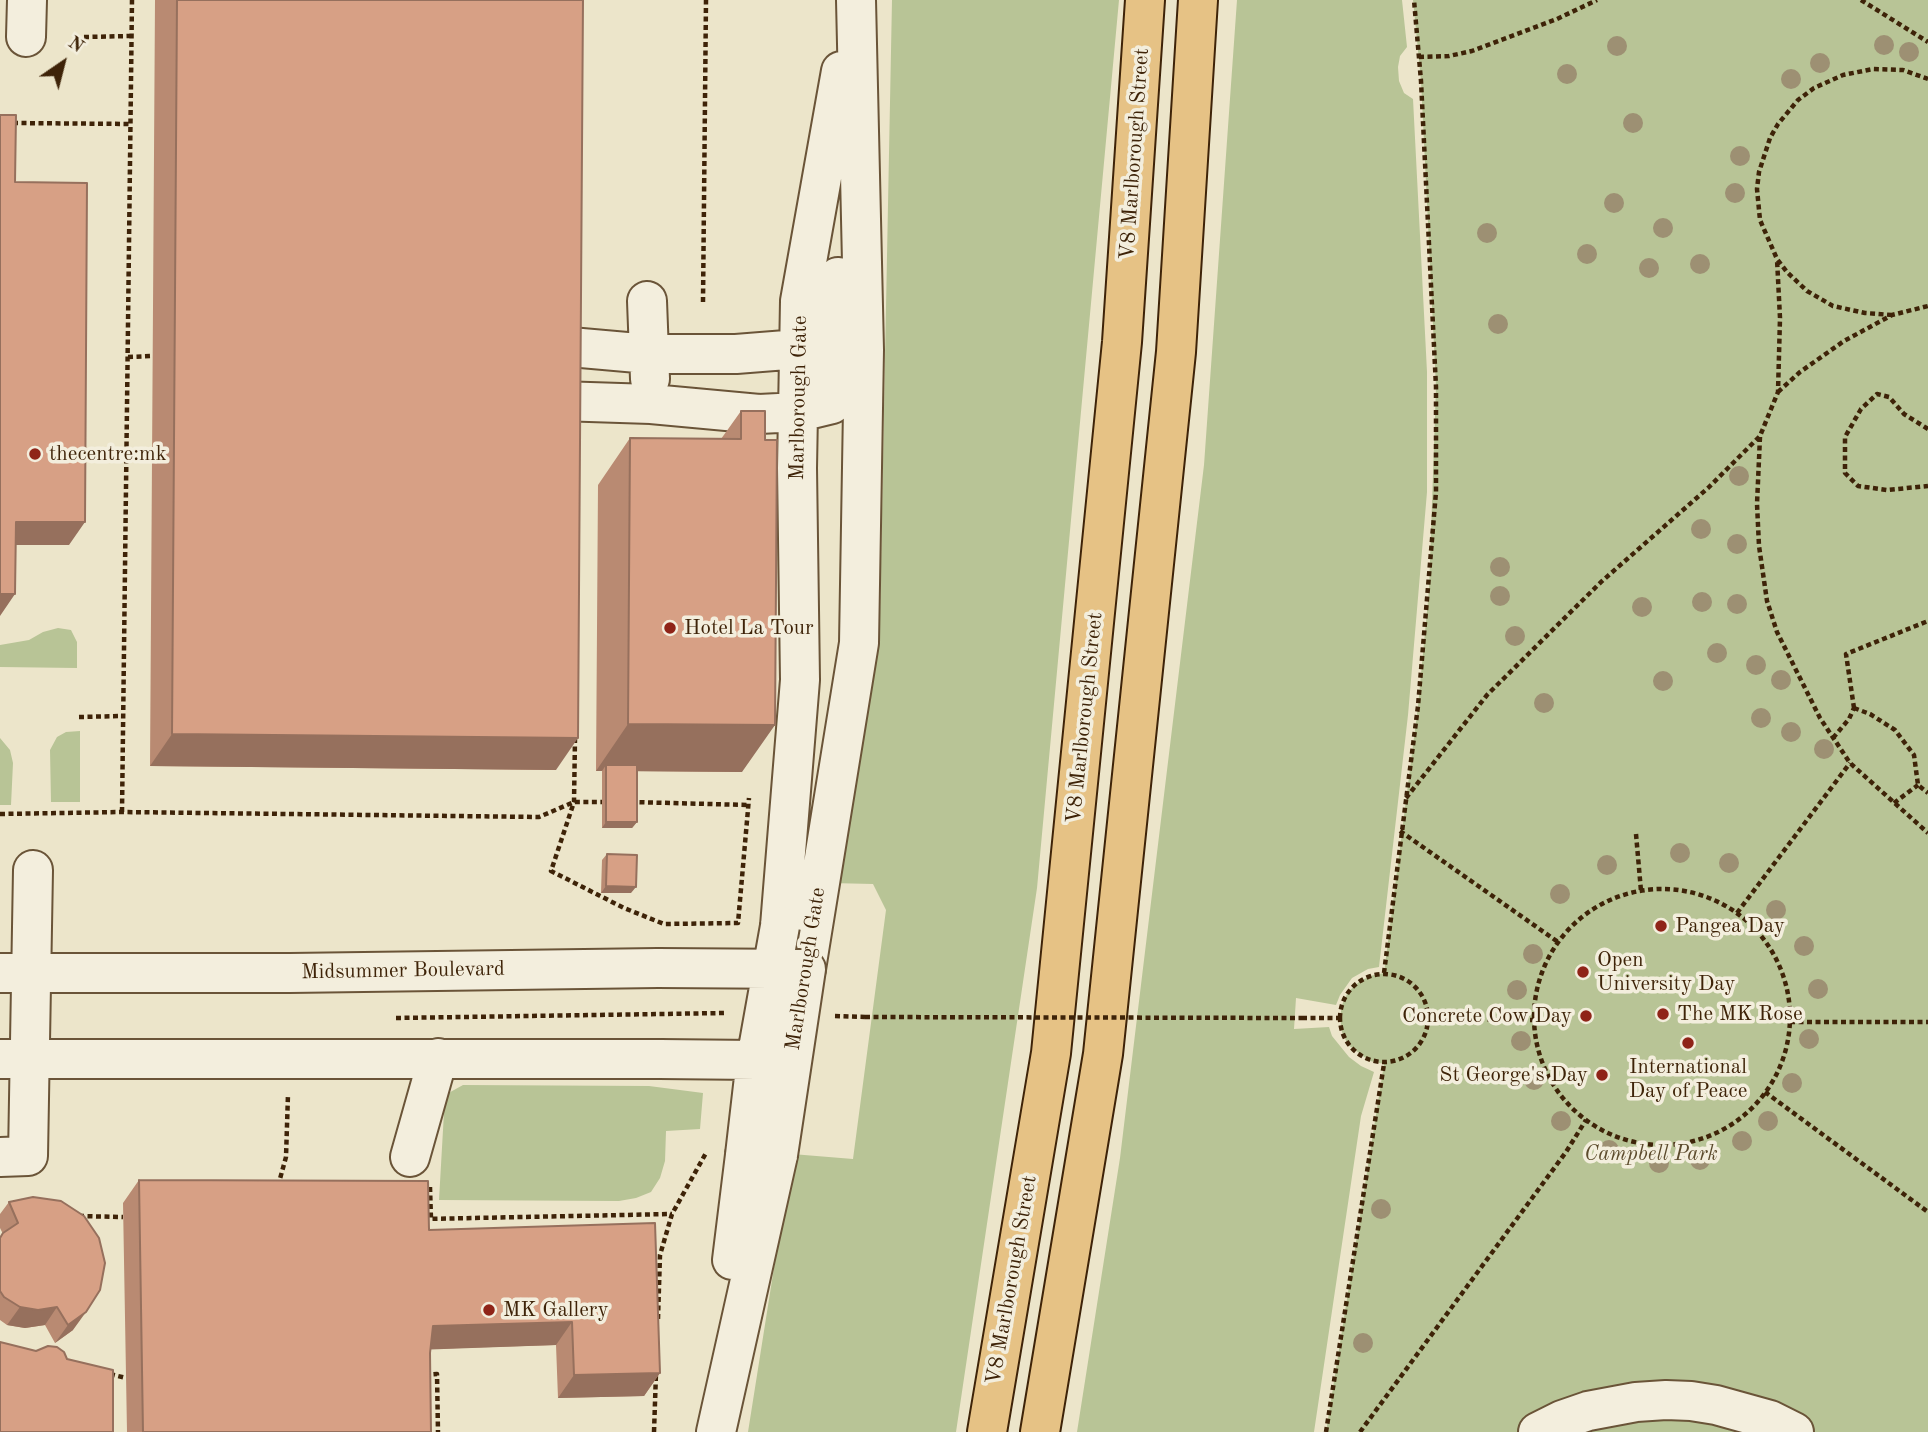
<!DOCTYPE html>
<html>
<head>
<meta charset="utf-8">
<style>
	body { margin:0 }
	#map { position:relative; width:1928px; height:1432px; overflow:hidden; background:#ece5ca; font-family:"Old Standard TT",serif }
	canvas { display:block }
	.north { position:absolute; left:28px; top:28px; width:70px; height:70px; -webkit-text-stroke:5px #f3eedd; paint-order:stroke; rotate:35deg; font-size:19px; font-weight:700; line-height:28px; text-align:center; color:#3e2308 }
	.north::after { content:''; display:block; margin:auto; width:24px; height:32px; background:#3e2308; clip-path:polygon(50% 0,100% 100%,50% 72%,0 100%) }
</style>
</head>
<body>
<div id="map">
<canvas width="1928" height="1432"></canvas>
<div class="north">N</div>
</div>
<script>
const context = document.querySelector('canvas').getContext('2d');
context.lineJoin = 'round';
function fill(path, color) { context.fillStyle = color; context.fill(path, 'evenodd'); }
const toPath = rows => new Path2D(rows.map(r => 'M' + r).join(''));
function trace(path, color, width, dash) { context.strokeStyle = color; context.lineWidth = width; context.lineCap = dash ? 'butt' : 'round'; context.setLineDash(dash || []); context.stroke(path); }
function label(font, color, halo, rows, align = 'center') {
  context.font = font + ' "Old Standard TT",serif'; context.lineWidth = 7; context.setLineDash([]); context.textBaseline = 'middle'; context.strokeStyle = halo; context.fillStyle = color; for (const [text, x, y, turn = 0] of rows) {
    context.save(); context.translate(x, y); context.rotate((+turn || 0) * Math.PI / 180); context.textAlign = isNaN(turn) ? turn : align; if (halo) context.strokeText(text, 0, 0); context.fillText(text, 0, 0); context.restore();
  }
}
fill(toPath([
	[892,0,1119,0,1037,888,956,1432,748,1432,792,1154,853,1159,886,910,873,884,830,883,867,708,880,614],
	[1237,0,1402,0,1407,47,1400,56,1398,67,1399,81,1404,93,1413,99,1427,372,1427,492,1408,715,1379,967,1368,969,1352,978,1340,995,1336,1005,1296,998,1294,1029,1329,1027,1332,1036,1349,1057,1361,1066,1374,1072,1361,1116,1314,1432,1077,1432,1120,1158,1204,465],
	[1413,0,1928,0,1928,1432,1326,1432,1384,1064,1370,1061,1348,1045,1342,1032,1340,1018,1342,1005,1348,992,1359,982,1370,976,1384,973,1418,706,1429,590,1436,387,1421,81],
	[58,628,71,630,77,642,77,668,0,667,0,645,29,640,43,632],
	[80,731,80,802,51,802,50,750,57,737,66,732],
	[0,738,10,750,13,763,11,805,0,805],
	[463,1085,649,1086,703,1093,700,1129,666,1131,665,1161,660,1178,651,1192,636,1198,619,1201,439,1200,445,1095]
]), '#b8c496');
const minor = toPath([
	[26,37,27,0],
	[647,301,650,379],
	[559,346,649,354,736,354,799,349,826,349],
	[559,401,651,404,759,414,799,412,832,404,838,277],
	[780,926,800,680,797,468,800,301,841,71],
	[806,969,859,643,864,350,856,0],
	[0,973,290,973,658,968],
	[0,1059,660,1059],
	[0,1157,28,1156,33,870],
	[410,1157,438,1058],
	[732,1260,745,1155],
	[716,1432,778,1155],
	[1538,1432,1562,1420,1588,1411,1636,1402,1666,1400,1691,1401,1716,1405,1770,1420,1794,1432]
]);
const major = toPath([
	[987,1432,1051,1053,1122,342,1145,0],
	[1040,1432,1103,1054,1176,352,1198,0]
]);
trace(minor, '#6a5438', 42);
trace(major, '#3e2308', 42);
trace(toPath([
	[1861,0,1928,42],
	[84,37,132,36],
	[1419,57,1449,56,1472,51,1557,19,1597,0],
	[13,123,131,124],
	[703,302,706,0],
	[1892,315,1865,313,1833,306,1807,291,1787,272,1777,259,1760,220,1757,189,1759,172,1770,138,1778,124,1798,100,1814,88,1843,75,1873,69,1903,70,1928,79],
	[128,357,153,356],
	[1778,392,1800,372,1844,341,1892,315,1928,306],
	[1928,429,1904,414,1889,397,1877,394,1861,409,1845,437,1845,473,1858,486,1887,490,1928,486],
	[1760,437,1757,504,1759,546,1767,601,1777,632,1820,718,1850,763,1928,833],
	[1854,708,1846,654,1928,621],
	[1854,708,1870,714,1895,730,1914,755,1918,785,1928,793],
	[79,717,123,716],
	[575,738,574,802,551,871,624,908,664,924,738,923,749,798],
	[1833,738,1849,719,1854,708],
	[1406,798,1487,695,1601,582,1708,488,1760,436,1778,392,1780,318,1777,259],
	[631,802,748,805],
	[1894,803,1918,785],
	[122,812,132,0],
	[0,814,122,812,539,817,574,802,605,802],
	[1400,831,1558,942],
	[1636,834,1641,891],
	'1534 1017a128 128 0 1 1 256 0a128 128 0 1 1-256 0Z',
	[1737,913,1850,763],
	[1384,973,1418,706,1436,492,1436,387,1421,81,1414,0],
	'1340 1018a44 44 0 1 1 88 0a44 44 0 1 1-88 0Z',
	[835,1016,865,1017],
	[396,1018,726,1013],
	[1302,1018,1339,1018],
	[1428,1019,1534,1020],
	[1790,1022,1928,1022],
	[1765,1092,1928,1212],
	[278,1186,286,1157,288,1094],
	[430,1187,431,1219],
	[79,1216,123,1217],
	[424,1219,672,1214],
	[658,1319,660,1255,672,1214,706,1153],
	[110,1374,126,1378],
	[425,1375,437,1374,438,1432],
	[654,1432,656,1373],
	[1326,1432,1384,1064],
	[1360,1432,1566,1152,1586,1120]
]), '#3e2308', 4.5, [5, 3.5]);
trace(minor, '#f3eedd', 38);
trace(major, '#e6c285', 38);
const minorBridge = toPath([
	[658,968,806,969,778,1155],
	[660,1059,756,1060],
	[745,1155,756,1060,780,926]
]);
trace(minorBridge, '#6a5438', 42, []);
trace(toPath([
	[865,1017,1302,1018]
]), '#3e2308', 4.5, [5, 3.5]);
trace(minorBridge, '#f3eedd', 38);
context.fillStyle = '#9d9073';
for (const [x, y] of [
	[1884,45],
	[1617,46],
	[1909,52],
	[1820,63],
	[1567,74],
	[1791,79],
	[1633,123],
	[1740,156],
	[1735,193],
	[1614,203],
	[1663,228],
	[1487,233],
	[1587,254],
	[1700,264],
	[1649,268],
	[1498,324],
	[1739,476],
	[1701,529],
	[1737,544],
	[1500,567],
	[1500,596],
	[1702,602],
	[1737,604],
	[1642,607],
	[1515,636],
	[1717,653],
	[1756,665],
	[1781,680],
	[1663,681],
	[1544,703],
	[1761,718],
	[1791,732],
	[1824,749],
	[1680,853],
	[1729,863],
	[1607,865],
	[1560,894],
	[1776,910],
	[1804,946],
	[1533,954],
	[1818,989],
	[1517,990],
	[1809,1039],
	[1521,1041],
	[1534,1080],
	[1792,1083],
	[1561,1121],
	[1768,1121],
	[1742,1141],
	[1609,1150],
	[1700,1160],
	[1659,1163],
	[1381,1209],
	[1363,1343]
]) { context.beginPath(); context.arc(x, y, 10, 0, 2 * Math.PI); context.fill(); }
fill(toPath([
	[155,0,583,0,556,770,150,766],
	[741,411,742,772,637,771,637,822,632,828,602,828,602,771,596,771,598,485,630,438,721,439],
	[607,854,631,893,601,893,602,860],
	[139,1180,429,1230,660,1373,644,1396,558,1398,556,1345,430,1349,431,1432,127,1432,123,1203],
	[9,1202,73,1330,55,1343,45,1325,25,1328,7,1325,0,1320,0,1238,3,1234,0,1228,0,1214]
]), '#b98a72');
fill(toPath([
	[16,522,85,522,69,545,0,545],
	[0,594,15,594,0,616],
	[628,724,775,725,742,772,606,771,606,765,602,771,596,771],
	[172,734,578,738,556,770,150,766],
	[606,822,637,822,632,828,602,828],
	[606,886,636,887,631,893,601,893],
	[20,1307,57,1307,45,1325,25,1328,7,1325],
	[86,1312,73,1330,55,1343,68,1325],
	[572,1322,556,1345,416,1350,433,1326],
	[660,1373,644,1396,558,1398,574,1375]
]), '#96705d');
const building = toPath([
	[177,0,583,0,578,738,172,734,177,0],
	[0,115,16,115,15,182,87,183,85,522,16,522,15,594,0,594,0,115],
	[741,411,765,411,765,440,777,440,775,725,628,724,630,438,741,439,741,411],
	[606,765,637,765,637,822,606,822,606,765],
	[607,854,637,855,636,887,606,886,607,854],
	[139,1180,428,1181,429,1230,655,1223,660,1373,574,1375,572,1322,433,1326,430,1353,431,1432,143,1432,139,1180],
	[33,1197,61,1201,84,1216,99,1238,105,1263,100,1290,86,1312,68,1325,57,1307,38,1310,20,1307,4,1297,0,1291,0,1238,3,1233,18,1223,9,1202,33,1197],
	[0,1342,36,1351,48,1346,57,1347,64,1352,67,1359,113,1370,113,1432,0,1432,0,1342]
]);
fill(building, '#d7a085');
trace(building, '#96705d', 2);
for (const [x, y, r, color] of [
	[35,454,7,"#8f2418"],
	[670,628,7,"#8f2418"],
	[1661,926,7,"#8f2418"],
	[1583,972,7,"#8f2418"],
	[1663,1014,7,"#8f2418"],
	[1586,1016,7,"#8f2418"],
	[1688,1043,7,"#8f2418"],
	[1602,1075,7,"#8f2418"],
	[489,1310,7,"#8f2418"]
]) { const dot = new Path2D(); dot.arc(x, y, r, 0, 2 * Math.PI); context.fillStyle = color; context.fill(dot); trace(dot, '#f3eedd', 2.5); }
label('21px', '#3e2308', '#f3eedd', [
	["V8 Marlborough Street",1135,154,-86],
	["Marlborough Gate",799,398,-89],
	["V8 Marlborough Street",1085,718,-84],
	["Marlborough Gate",806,969,-81],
	["Midsummer Boulevard",403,971,-1],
	["V8 Marlborough Street",1012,1280,-80]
]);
label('21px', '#3e2308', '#f3eedd', [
	["thecentre:mk",49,454],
	["Hotel La Tour",684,628],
	["Pangea Day",1675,926],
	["Open",1597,960],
	["University Day",1597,984],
	["The MK Rose",1677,1014],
	["Concrete Cow Day",1572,1016,"right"],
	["International",1688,1067,"center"],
	["Day of Peace",1688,1091,"center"],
	["St George's Day",1588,1075,"right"],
	["MK Gallery",503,1310]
], 'left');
label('italic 21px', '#5c4b2c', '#f3eedd', [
	["Campbell Park",1651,1154]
]);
</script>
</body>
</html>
